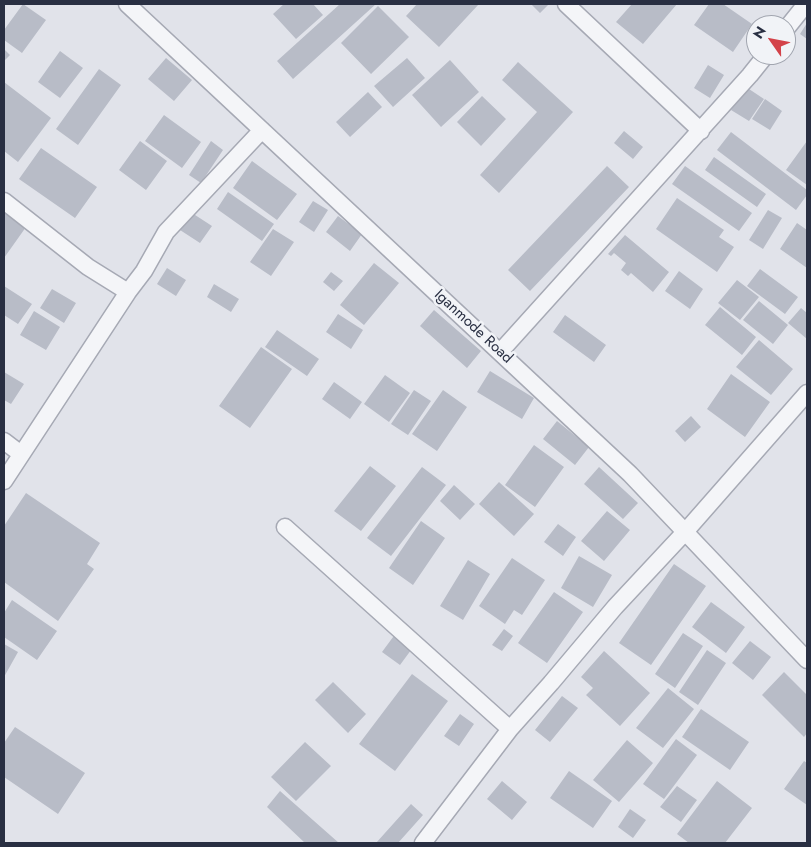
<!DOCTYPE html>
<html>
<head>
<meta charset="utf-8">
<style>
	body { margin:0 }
	#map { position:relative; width:811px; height:847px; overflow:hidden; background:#e1e3ea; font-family:Jost,sans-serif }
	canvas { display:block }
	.frame { position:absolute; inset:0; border:5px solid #292f42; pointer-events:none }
	.north { position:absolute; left:746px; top:15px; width:50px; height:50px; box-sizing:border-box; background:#f1f3f7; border:1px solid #a1a5af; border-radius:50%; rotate:303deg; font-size:14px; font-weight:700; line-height:20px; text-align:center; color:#292f42 }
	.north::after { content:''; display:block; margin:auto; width:18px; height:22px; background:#d34249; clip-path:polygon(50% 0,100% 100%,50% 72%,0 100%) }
</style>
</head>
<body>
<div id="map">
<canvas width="811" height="847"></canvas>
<div class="frame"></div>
<div class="north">N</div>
</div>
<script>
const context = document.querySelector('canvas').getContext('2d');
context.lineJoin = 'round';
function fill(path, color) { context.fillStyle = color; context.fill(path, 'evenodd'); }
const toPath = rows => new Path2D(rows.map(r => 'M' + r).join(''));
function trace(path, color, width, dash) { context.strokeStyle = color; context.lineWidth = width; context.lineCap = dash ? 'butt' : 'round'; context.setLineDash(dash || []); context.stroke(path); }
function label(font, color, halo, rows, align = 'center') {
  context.font = font + ' Jost,sans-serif'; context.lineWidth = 5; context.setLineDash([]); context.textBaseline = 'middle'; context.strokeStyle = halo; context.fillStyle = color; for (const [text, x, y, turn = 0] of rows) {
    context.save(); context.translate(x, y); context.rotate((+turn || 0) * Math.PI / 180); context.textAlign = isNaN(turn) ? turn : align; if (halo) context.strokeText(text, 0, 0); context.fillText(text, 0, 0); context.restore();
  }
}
fill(toPath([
	[23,4,46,20,22,53,4,40,4,30],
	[284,4,313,4,323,15,296,39,273,14],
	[340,4,376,4,293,79,277,61],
	[417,4,479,4,439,47,406,16],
	[531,4,549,4,540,13],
	[632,4,677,4,643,44,616,22],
	[709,4,723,4,752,24,733,52,694,25],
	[378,6,409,37,371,74,341,43],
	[807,23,807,39,800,34],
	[4,49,10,55,4,61],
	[60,51,83,68,60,98,38,82],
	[166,58,192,80,174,101,148,79],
	[407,58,425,78,393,107,374,86],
	[450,60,479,92,441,127,412,95],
	[518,62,573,112,499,193,480,175,537,112,502,80],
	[708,65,724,75,710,98,694,88],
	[99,69,121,85,78,145,56,129],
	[4,82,51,118,18,162,4,151],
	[746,87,764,99,749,121,731,110],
	[368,92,382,107,350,137,336,122],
	[482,96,506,119,481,146,457,122],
	[765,99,782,111,770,130,752,119],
	[164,115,201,142,182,168,145,141],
	[624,131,643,147,633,159,614,143],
	[731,132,807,190,807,195,796,210,717,150],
	[140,141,167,161,146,190,119,170],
	[211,141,223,150,201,183,189,175],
	[807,141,807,185,786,170],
	[41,148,97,187,75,218,19,179],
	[714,157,766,194,757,207,705,170],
	[252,161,297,194,277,220,233,188],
	[607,166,629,187,530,291,508,270],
	[685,166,752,213,739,231,672,184],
	[228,192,274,224,262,241,217,209],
	[677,198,724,230,719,237,734,247,717,272,656,229],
	[313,201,328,210,314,232,299,222],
	[768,210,782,218,763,249,749,240],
	[4,211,26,227,4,258],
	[192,213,212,226,200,243,180,230],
	[338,216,362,234,350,251,326,232],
	[797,223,807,230,807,268,780,249],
	[273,229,294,242,271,276,250,262],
	[625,235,669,272,653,292,631,273,628,276,621,270,626,263,614,253,611,256,608,254],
	[374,263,399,283,364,325,340,305],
	[167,268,186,280,176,296,157,284],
	[760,269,798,297,785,314,747,286],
	[679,271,703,289,690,309,665,291],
	[331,272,343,281,334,291,323,282],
	[737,280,759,297,740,320,718,303],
	[214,284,239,299,231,312,207,297],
	[4,286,32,304,18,324,4,315],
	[52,289,76,303,64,323,40,308],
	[759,301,788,325,773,344,743,320],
	[720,307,756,337,742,355,705,325],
	[801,308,807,313,807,339,788,323],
	[434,310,481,351,467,368,420,326],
	[34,311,60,327,46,350,20,335],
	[338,314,363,330,351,349,326,332],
	[565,315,606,345,594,362,553,332],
	[277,330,319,359,307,376,265,347],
	[759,340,793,369,771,395,736,367],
	[261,347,292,369,250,428,219,406],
	[490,371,534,398,522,419,477,392],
	[4,372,24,384,11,404,4,400],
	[731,374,770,402,745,437,707,409],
	[385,375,410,393,389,422,364,404],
	[334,382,362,402,350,419,322,399],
	[414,390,431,401,408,435,391,424],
	[443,390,467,407,437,451,412,434],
	[691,416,701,427,685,442,675,431],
	[557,421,589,447,575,465,543,439],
	[534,445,564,467,535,507,505,485],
	[370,466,396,486,361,531,334,511],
	[422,467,446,485,391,556,367,538],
	[599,467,638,503,623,519,584,484],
	[499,482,534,514,514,536,479,504],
	[454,485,475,504,460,520,440,501],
	[26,493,100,543,87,564,94,569,58,621,4,582,4,526],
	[607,511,630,530,604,561,581,541],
	[421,521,445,538,413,585,389,568],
	[558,524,576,537,563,556,544,542],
	[579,556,612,575,593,607,561,588],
	[512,558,545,580,522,615,514,610,505,624,479,606],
	[468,560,490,574,463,620,440,606],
	[674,564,706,586,651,665,619,643],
	[554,592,583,612,547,663,518,643],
	[12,600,57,631,37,660,4,637,4,613],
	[711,602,745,627,726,653,692,627],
	[504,629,513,636,502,651,492,645],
	[396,633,414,646,400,665,382,652],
	[683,633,703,646,675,688,655,674],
	[750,641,771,657,753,680,732,663],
	[4,644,18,652,4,677],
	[707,650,726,663,698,705,679,692],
	[604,651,650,693,620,726,586,695,593,688,581,677],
	[784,672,807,695,807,733,804,737,762,695],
	[412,674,448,701,395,771,359,744],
	[333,682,366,714,348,733,315,700],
	[668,688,694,709,663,748,636,728],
	[562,696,578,708,550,742,535,730],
	[701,709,749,742,730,770,682,737],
	[460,714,474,724,459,746,444,736],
	[15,727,85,773,58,814,4,777,4,743],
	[676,739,697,755,664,799,643,784],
	[627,740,653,763,619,802,593,780],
	[305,742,331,766,296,801,271,777],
	[804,761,807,763,807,805,784,789],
	[569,771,612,801,593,828,550,798],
	[502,781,527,802,512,820,487,799],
	[717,781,752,808,725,843,689,843,677,834],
	[677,786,697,800,681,822,660,807],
	[280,791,339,843,305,843,267,807],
	[411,804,423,815,398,843,376,843],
	[630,809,646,820,633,838,618,827]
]), '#b8bcc7');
const street = toPath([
	[127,4,630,474,807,660],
	[566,4,701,131],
	[786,29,806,4],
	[4,201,88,267,128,292],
	[500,352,750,75,766,55],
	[4,441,21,454],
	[4,481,128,292,144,271,166,232,262,130],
	[285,527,510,729],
	[423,843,510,729,551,683,615,607,685,532,807,393]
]);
trace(street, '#a6a9b4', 19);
trace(street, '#f4f5f8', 16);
label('15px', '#292f42', '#f1f3f7', [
	["Iganmode Road",473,327,43]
]);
</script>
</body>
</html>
